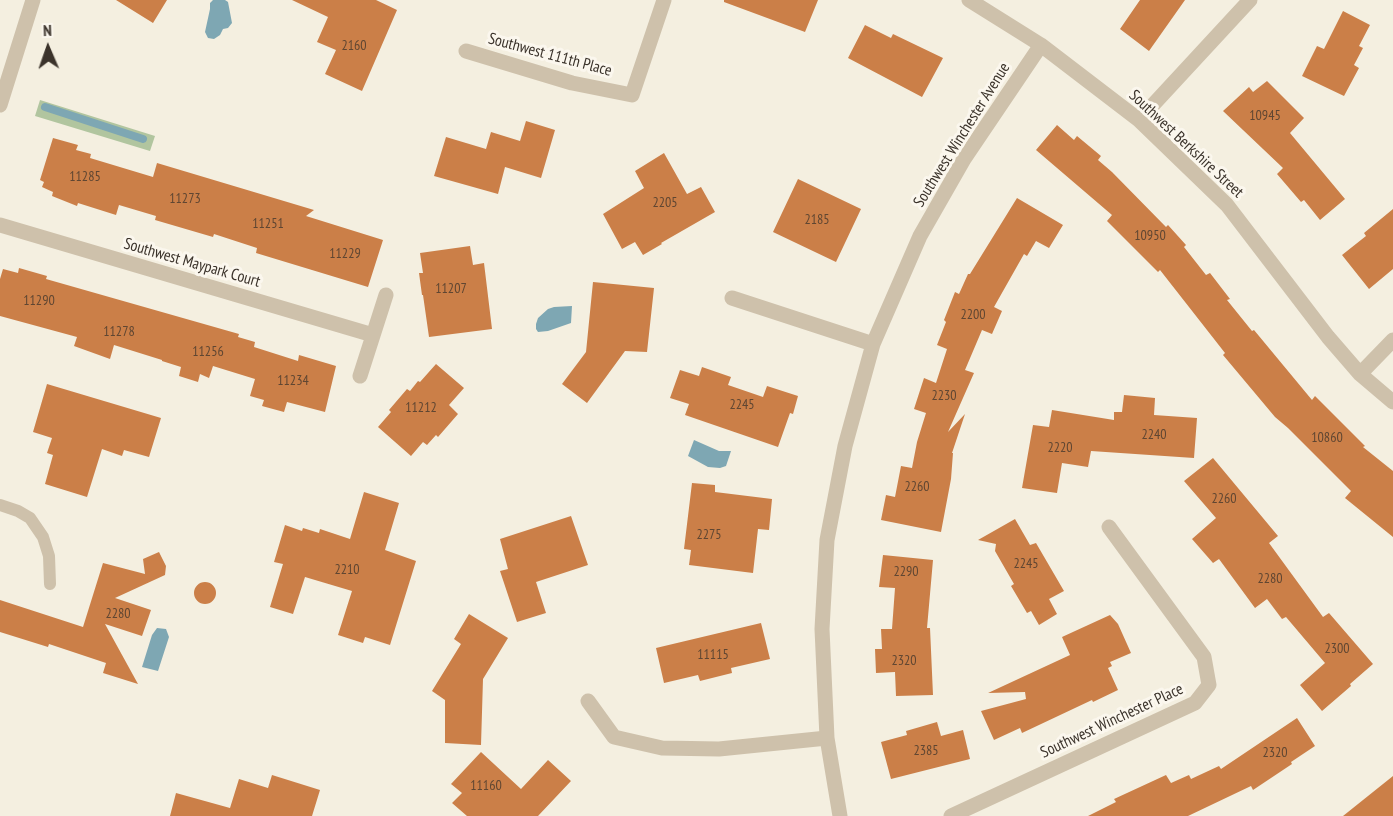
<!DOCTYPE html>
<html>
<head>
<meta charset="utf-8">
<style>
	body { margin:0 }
	#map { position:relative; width:1393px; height:816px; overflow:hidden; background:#f4efe0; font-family:"PT Sans Narrow",sans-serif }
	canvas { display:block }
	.north { position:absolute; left:18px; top:18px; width:60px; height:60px; -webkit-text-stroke:4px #fbf7ee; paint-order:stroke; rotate:358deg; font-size:16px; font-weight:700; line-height:24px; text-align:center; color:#3b332b }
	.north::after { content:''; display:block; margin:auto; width:21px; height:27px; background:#3b332b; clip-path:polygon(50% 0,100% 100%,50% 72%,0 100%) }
</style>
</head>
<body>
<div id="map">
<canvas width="1393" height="816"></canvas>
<div class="north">N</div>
</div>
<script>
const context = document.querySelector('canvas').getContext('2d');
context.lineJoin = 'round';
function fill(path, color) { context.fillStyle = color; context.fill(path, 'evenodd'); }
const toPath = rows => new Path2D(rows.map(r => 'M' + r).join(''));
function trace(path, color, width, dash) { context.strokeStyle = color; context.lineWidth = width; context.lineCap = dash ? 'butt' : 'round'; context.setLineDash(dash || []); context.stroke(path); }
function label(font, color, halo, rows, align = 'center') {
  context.font = font + ' "PT Sans Narrow",sans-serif'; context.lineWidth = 6; context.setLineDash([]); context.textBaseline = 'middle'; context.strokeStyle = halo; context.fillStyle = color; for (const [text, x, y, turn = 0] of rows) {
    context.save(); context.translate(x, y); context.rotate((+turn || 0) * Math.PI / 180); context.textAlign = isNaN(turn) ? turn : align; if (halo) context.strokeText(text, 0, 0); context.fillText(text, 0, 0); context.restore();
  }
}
fill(toPath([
	[40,100,155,136,150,151,35,116]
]), '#b1c59f');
fill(toPath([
	[213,0,225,0,228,2,232,23,228,28,223,29,220,35,214,39,208,38,205,32,210,9,210,3],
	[572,306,571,323,548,331,538,332,536,329,536,324,538,318,548,309,554,307],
	[694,440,719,451,731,451,726,466,720,468,708,467,688,456],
	[157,628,166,629,169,637,158,671,142,667,152,635]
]), '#7ea7b3');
trace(toPath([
	[45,107,143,139]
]), '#7ea7b3', 8);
fill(toPath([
	[116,0,167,0,153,23],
	[292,0,376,0,397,10,362,91,325,74,336,50,317,42,328,17],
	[724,0,818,0,805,32,724,2],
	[1140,0,1185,0,1149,51,1120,29],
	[1343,11,1370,25,1359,46,1363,48,1354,65,1359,68,1344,96,1302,76,1317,46,1324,49],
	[865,25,891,38,893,34,943,58,922,97,848,58],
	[1267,81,1304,118,1290,133,1345,199,1320,220,1304,200,1301,202,1277,174,1283,168,1223,111,1249,87,1253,92],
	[526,121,555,130,541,178,505,167,498,194,434,176,446,137,486,149,491,132,520,141],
	[1057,125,1074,140,1077,136,1101,156,1098,160,1112,172,1166,227,1168,225,1186,245,1184,247,1206,275,1210,273,1230,299,1227,300,1252,331,1254,330,1312,400,1315,396,1365,446,1363,447,1393,471,1393,537,1345,498,1351,491,1288,428,1275,417,1223,355,1225,353,1160,270,1158,272,1107,221,1112,215,1036,150],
	[53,138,78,145,76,150,91,154,90,158,153,177,157,163,314,210,306,216,383,240,368,287,256,253,257,248,214,234,213,237,155,220,156,216,119,205,116,215,78,203,77,206,52,196,53,192,42,187,44,182,40,180],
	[664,153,687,194,701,187,715,212,661,243,662,244,643,255,635,242,622,249,603,214,644,188,635,171],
	[798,179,861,209,836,262,773,232],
	[1017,198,1063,225,1049,248,1036,241,1027,256,1024,254,994,307,1002,311,992,334,982,330,965,370,974,373,948,432,965,414,952,453,953,453,951,479,941,532,881,520,886,495,895,497,901,466,912,468,917,442,926,413,914,409,924,378,936,383,947,349,937,345,946,322,944,320,955,292,959,294,968,274,970,274],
	[1393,209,1393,269,1369,289,1342,255,1366,236,1364,233],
	[470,246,473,265,484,263,492,329,429,337,423,295,422,295,419,273,423,273,420,253],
	[19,268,47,276,46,279,239,334,238,337,255,342,254,347,298,361,299,355,336,366,325,412,287,402,284,412,262,406,264,400,250,396,255,379,213,366,209,378,200,374,198,382,179,376,181,367,162,361,162,360,114,345,110,359,74,346,77,337,0,316,0,279,3,269,18,273],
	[593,282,654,288,647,352,625,351,587,403,562,384,586,352],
	[436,364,464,388,449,405,458,414,438,437,436,435,427,445,423,442,411,456,378,427,391,412,389,410,407,389,410,391,418,381,420,382],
	[702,367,731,377,728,385,763,397,767,386,798,396,793,414,790,413,778,447,685,415,689,404,670,398,680,370,699,376],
	[47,384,161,418,149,457,124,450,122,456,102,449,87,497,45,484,53,455,47,453,52,438,33,432],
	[1124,395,1155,398,1154,415,1197,418,1194,458,1091,451,1088,467,1062,463,1057,493,1022,488,1033,425,1049,427,1052,410,1114,420,1114,412,1122,412],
	[1213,458,1278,536,1269,543,1323,617,1329,613,1373,664,1350,684,1351,686,1322,711,1300,685,1325,663,1286,617,1282,619,1267,599,1255,608,1219,559,1213,563,1192,539,1216,518,1184,481],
	[692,483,715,485,715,492,772,499,769,530,758,529,753,573,689,565,691,550,684,549],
	[364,492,399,503,385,550,416,561,390,645,365,637,363,643,338,635,352,591,305,577,293,614,270,607,283,564,274,562,285,525,302,531,303,528,319,533,320,529,350,539],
	[571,516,588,565,536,582,546,613,517,622,500,571,508,569,500,539],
	[1015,519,1030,545,1036,543,1064,591,1049,599,1057,614,1039,625,1031,611,1027,613,1011,586,1014,584,995,551,996,544,978,540],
	[159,552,166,566,165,575,115,598,151,610,142,636,105,624,138,684,103,673,106,663,49,644,48,647,0,632,0,600,83,627,103,563,145,574,143,559],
	[883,555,933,560,927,628,930,628,933,695,896,696,895,672,876,673,875,649,882,649,881,629,892,629,895,588,879,587],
	'194 593a11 11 0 1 1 22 0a11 11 0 1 1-22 0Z',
	[469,614,508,638,483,679,481,745,445,743,445,700,432,691,461,644,454,639],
	[1110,615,1118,624,1131,653,1110,662,1112,666,1108,668,1118,690,1093,702,1092,700,1022,733,1020,728,994,740,981,711,1026,699,1025,692,988,693,1070,655,1062,637],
	[761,623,770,659,731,668,732,673,700,681,698,675,664,683,656,648],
	[1297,718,1315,746,1291,762,1292,764,1253,790,1251,786,1188,816,1088,816,1116,802,1114,799,1166,775,1171,783,1189,775,1191,779,1219,766,1221,769],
	[937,722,941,736,963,730,970,759,891,779,881,742,907,735,906,731],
	[481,752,521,789,548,760,571,781,538,816,467,816,452,803,462,793,451,784],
	[272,775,320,790,312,816,170,816,176,793,230,808,239,779,268,788],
	[1393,776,1393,816,1343,816]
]), '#cb7f48');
trace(toPath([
	[0,505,18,511,30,518,43,537,49,556,50,584]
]), '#cec1ab', 12);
trace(toPath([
	[969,0,1041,45,1139,120,1227,205,1328,337,1360,374,1393,402],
	[466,51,572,83,632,95,664,0],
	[0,105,33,0],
	[1139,120,1250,0],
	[0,225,373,335],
	[732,298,873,344],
	[1360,374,1393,340],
	[360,376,386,295],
	[588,701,614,737,662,748,719,749,827,738],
	[840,816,827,738,822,629,827,540,845,446,873,344,920,236,964,159,1041,45],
	[951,816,1195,703,1209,685,1204,657,1109,527]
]), '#cec1ab', 15);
label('14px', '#5f4632', null, [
	["2160",354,46],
	["10945",1265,116],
	["11285",85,177],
	["11273",185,199],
	["2205",665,203],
	["2185",817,220],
	["11251",268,224],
	["10950",1150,236],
	["11229",345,254],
	["11207",451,289],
	["11290",39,301],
	["2200",973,315],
	["11278",119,332],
	["11256",208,352],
	["11234",293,381],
	["2230",944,396],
	["2245",742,405],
	["11212",421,408],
	["2240",1154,435],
	["10860",1327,438],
	["2220",1060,448],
	["2260",917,487],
	["2260",1224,499],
	["2275",709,535],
	["2245",1026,564],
	["2210",347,570],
	["2290",906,572],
	["2280",1270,579],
	["2280",118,614],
	["2300",1337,649],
	["11115",713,655],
	["2320",904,661],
	["2385",926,751],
	["2320",1275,753],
	["11160",486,786]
]);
label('16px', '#3b332b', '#fbf7ee', [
	["Southwest 111th Place",550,55,15],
	["Southwest Winchester Avenue",962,135,-58],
	["Southwest Berkshire Street",1186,144,43],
	["Southwest Maypark Court",192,263,16],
	["Southwest Winchester Place",1112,721,-25]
]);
</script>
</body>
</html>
